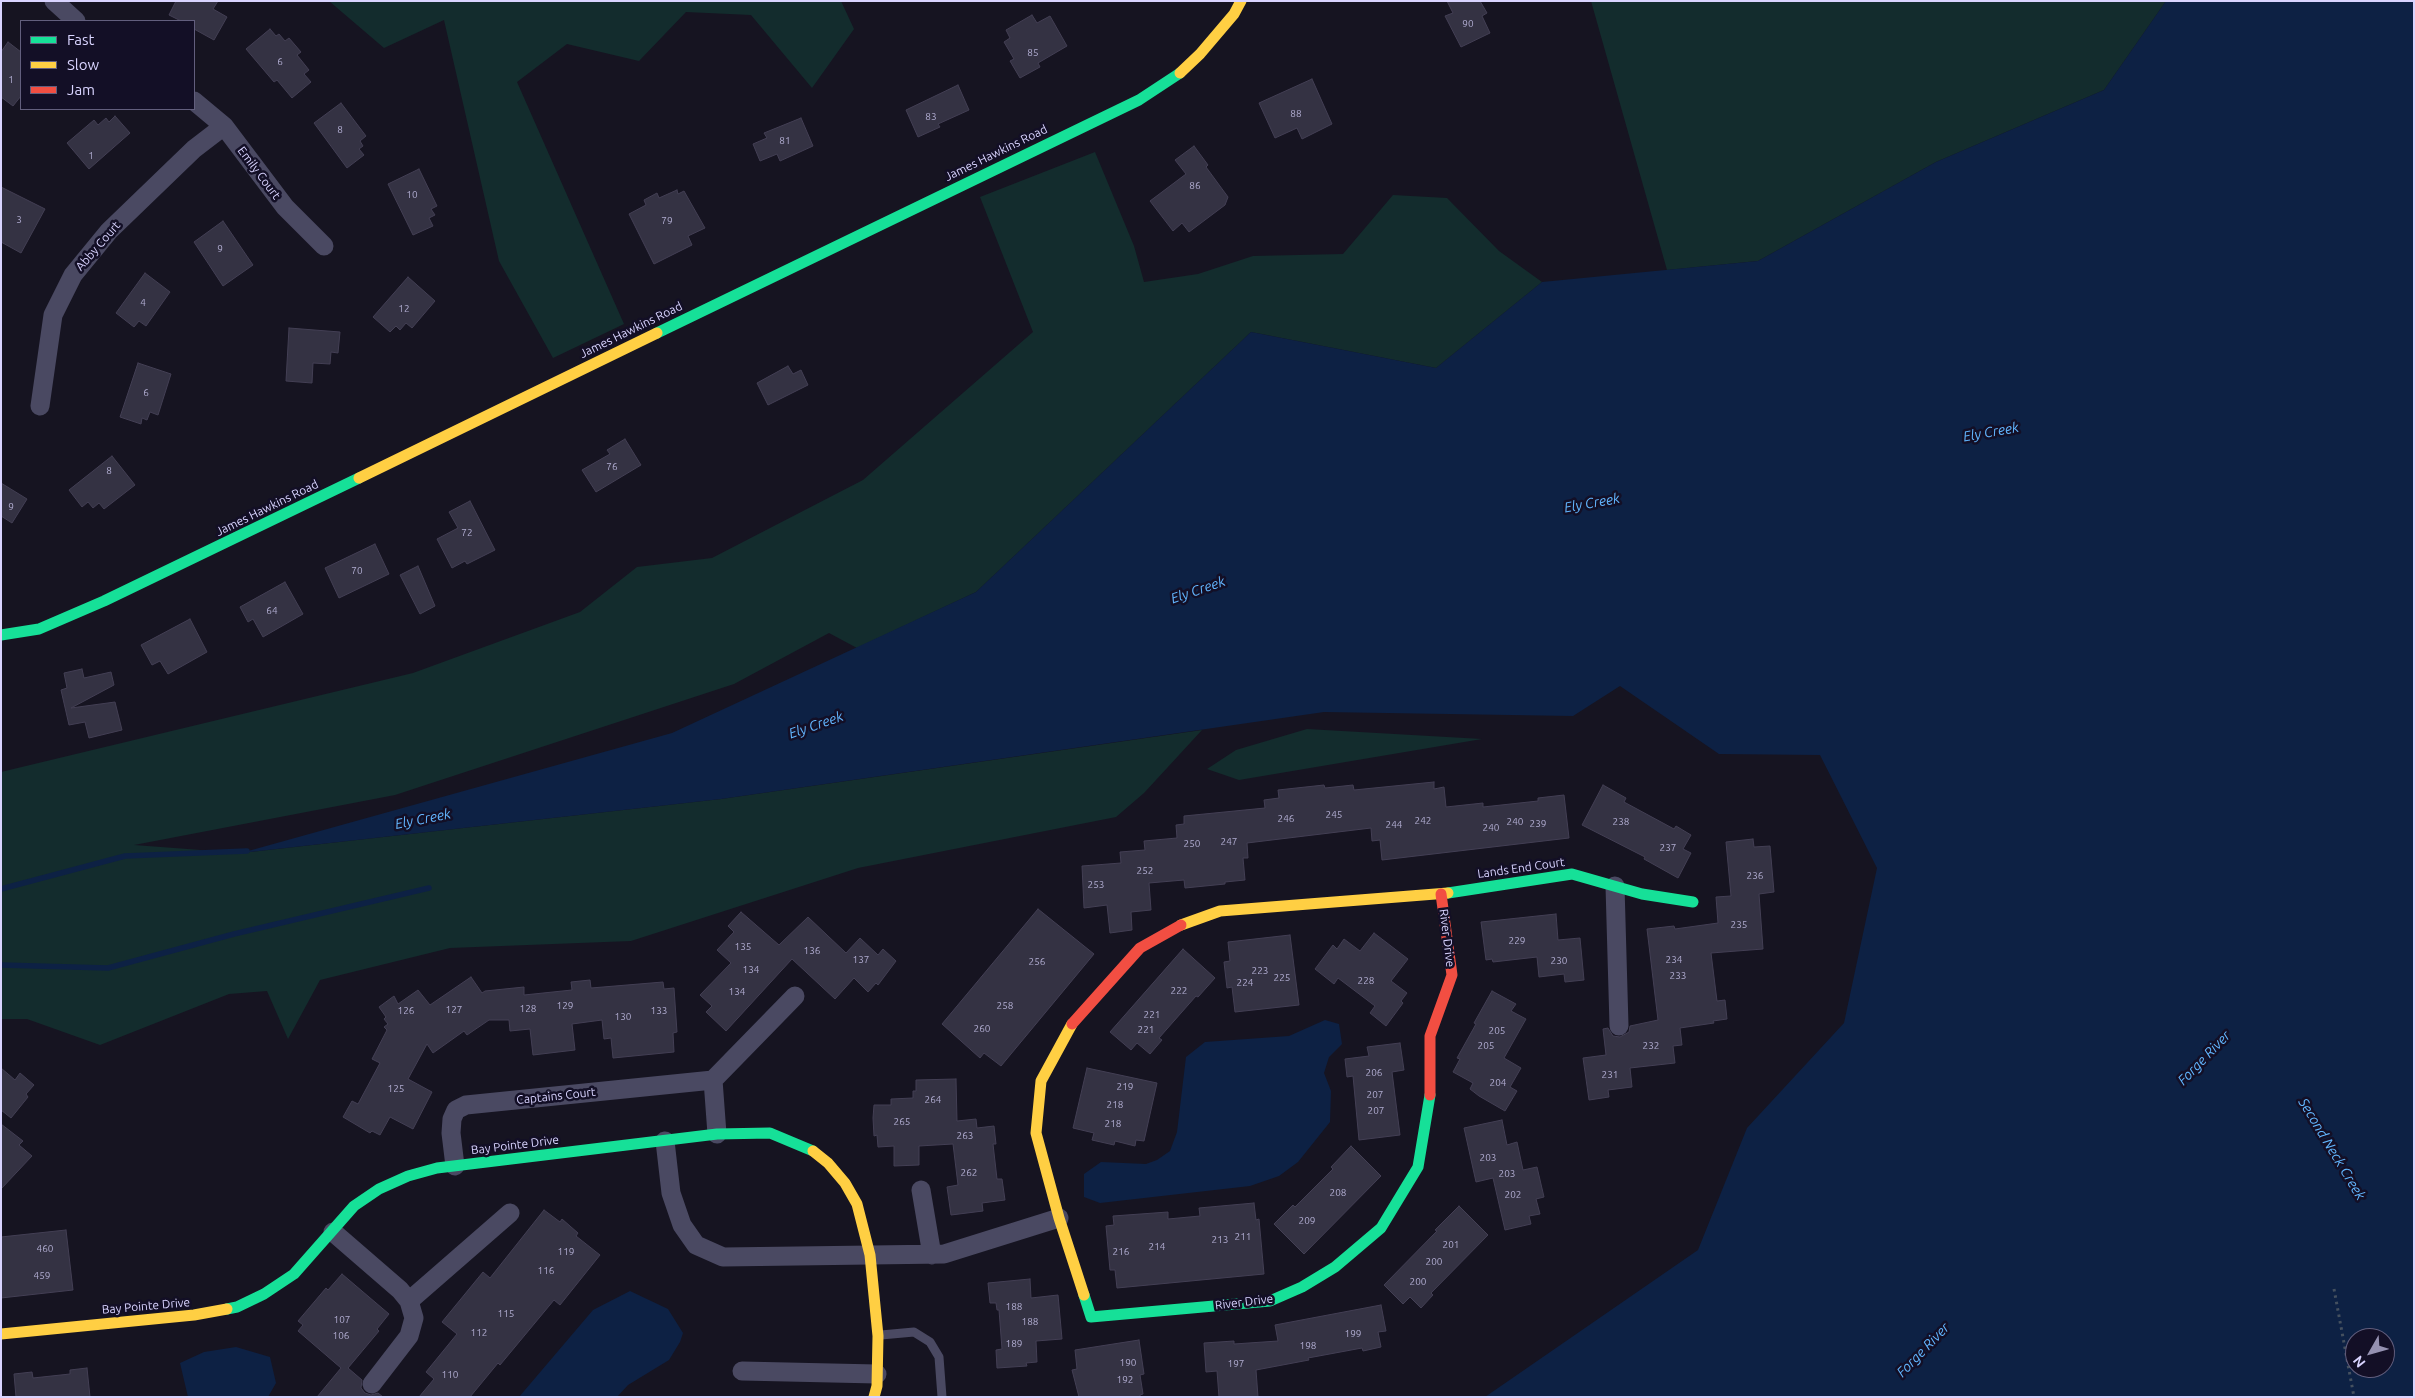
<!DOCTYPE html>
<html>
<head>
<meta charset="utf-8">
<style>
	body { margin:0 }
	#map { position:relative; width:2415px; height:1398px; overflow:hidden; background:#161421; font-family:Ubuntu,sans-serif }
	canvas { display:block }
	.frame { position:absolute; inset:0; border:2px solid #d9d4ff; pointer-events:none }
	.legend { position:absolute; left:20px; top:20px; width:175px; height:90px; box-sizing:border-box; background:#130f26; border:1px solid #625e7d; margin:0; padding:6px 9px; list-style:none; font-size:15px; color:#d9d4ff }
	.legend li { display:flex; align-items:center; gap:10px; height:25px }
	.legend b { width:25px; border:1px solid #625e7d }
	.north { position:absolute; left:2345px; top:1328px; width:50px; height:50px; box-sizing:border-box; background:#130f26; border:1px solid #625e7d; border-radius:50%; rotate:232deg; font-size:14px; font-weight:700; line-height:20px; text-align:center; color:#d9d4ff }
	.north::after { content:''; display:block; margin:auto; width:18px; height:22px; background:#9591b1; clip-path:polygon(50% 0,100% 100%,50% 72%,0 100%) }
</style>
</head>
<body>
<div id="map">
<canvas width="2415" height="1398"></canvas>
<div class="frame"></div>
<ul class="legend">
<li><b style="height:6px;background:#16e098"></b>Fast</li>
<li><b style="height:6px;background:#ffcf43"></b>Slow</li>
<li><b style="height:6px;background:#f24e42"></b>Jam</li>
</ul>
<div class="north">N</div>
</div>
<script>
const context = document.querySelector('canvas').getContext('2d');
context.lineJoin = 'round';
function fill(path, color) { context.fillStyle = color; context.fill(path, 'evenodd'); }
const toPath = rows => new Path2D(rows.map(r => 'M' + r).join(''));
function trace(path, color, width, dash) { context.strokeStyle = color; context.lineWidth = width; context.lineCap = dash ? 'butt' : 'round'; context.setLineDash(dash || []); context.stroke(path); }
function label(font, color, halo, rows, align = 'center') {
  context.font = font + ' Ubuntu,sans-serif'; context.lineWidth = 5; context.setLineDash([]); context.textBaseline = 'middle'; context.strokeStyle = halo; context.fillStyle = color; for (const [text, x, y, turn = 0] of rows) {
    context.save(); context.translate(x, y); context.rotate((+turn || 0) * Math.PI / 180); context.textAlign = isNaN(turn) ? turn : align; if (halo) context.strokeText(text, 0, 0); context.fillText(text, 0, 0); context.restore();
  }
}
fill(toPath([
	[329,1,841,1,854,29,812,88,751,15,686,12,639,61,567,44,517,82,624,324,553,358,499,261,444,20,384,48],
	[1591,1,2166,1,2104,90,1936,162,1758,261,1667,270],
	[1095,152,1134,246,1144,282,1198,274,1253,256,1343,254,1393,195,1447,198,1499,251,1542,282,1436,368,1251,332,976,592,857,648,829,633,734,684,395,795,134,845,241,853,721,799,1202,730,1144,793,1116,817,858,868,631,941,450,948,320,980,288,1039,267,991,229,994,100,1045,27,1019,1,1019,1,772,413,673,580,612,637,567,712,558,863,480,1033,332,980,197],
	[1307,729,1482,739,1239,780,1207,769,1236,750]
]), '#132c2d');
fill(toPath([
	[2166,1,2414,1,2414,1397,1485,1397,1698,1250,1747,1128,1844,1023,1877,868,1820,755,1719,754,1620,686,1573,716,1324,712,721,799,241,853,672,733,976,592,1251,332,1436,368,1542,282,1758,261,1936,162,2104,90],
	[2355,1338,2385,1338,2385,1368,2355,1368],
	[1325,1020,1339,1024,1342,1044,1329,1057,1324,1073,1331,1091,1330,1122,1298,1162,1279,1176,1250,1186,1100,1203,1084,1197,1084,1174,1101,1162,1146,1164,1157,1160,1170,1151,1177,1132,1186,1057,1205,1042,1289,1036],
	[630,1291,668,1309,683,1333,680,1342,669,1360,628,1385,617,1397,519,1397,593,1310],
	[236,1347,270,1357,276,1383,268,1397,188,1397,180,1363,204,1352]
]), '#0d2144');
trace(toPath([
	[1,889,125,856,247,851],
	[1,965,108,968,234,934,429,888]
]), '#0d2144', 5.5);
const building = toPath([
	[176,1,218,1,213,9,227,17,214,40,194,29,194,21,181,21,169,15,176,1],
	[1447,1,1480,1,1487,13,1482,16,1490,33,1461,47,1445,16,1453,13,1447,1],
	[1032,15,1037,23,1050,16,1067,46,1038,63,1040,67,1020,78,1010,61,1014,59,1004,42,1010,38,1006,30,1032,15],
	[270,29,276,36,279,34,285,41,289,38,301,52,297,55,309,70,304,74,311,82,292,98,277,80,274,82,246,49,270,29],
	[8,42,21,52,21,96,13,106,1,97,1,52,8,42],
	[1312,79,1332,124,1302,139,1297,128,1275,138,1259,103,1312,79],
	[958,85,969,110,938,124,940,127,918,137,906,110,958,85],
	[341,103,366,136,360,141,363,146,359,149,364,155,347,168,314,123,341,103],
	[115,116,130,133,89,169,67,143,94,120,98,125,106,118,109,122,115,116],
	[801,118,813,146,780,161,777,154,760,161,753,144,767,138,764,133,801,118],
	[1194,146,1208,165,1206,167,1228,197,1225,205,1189,232,1182,223,1173,231,1150,201,1186,174,1175,160,1194,146],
	[419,169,437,206,431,209,435,215,429,218,433,226,413,235,388,184,419,169],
	[1,187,45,209,21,253,1,242,1,187],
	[677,190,678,194,684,191,705,228,688,236,692,245,654,264,629,214,646,205,644,200,657,193,659,198,677,190],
	[223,221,253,265,223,286,194,242,223,221],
	[145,273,170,292,146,326,139,321,134,327,116,313,145,273],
	[408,277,435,301,412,328,406,323,400,330,396,326,390,332,373,317,408,277],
	[289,328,340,332,338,353,331,352,330,364,313,363,312,383,286,381,289,328],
	[138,363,171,374,158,415,150,412,147,420,142,418,141,424,120,417,138,363],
	[788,366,793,374,801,370,808,385,768,405,757,383,788,366],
	[625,439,641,465,596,492,582,470,610,454,607,450,625,439],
	[112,456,135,485,104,509,99,503,93,508,88,502,82,507,69,490,112,456],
	[1,483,27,499,12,523,1,516,1,483],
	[470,501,495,550,467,564,465,561,452,568,437,539,458,528,449,512,470,501],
	[375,544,389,574,339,598,325,568,375,544],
	[418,566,435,606,420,614,400,575,418,566],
	[285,582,303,614,263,637,253,619,248,622,240,607,285,582],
	[190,619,207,652,168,674,160,661,152,665,141,645,190,619],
	[82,669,84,678,111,672,114,685,71,708,115,702,122,730,89,738,85,722,69,725,61,690,67,688,64,673,82,669],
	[1434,782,1434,789,1444,787,1446,807,1483,803,1483,807,1538,801,1538,798,1564,795,1569,838,1382,860,1380,840,1372,841,1371,828,1247,843,1248,858,1243,858,1245,880,1225,882,1225,884,1185,888,1184,880,1149,883,1151,910,1131,912,1132,930,1110,933,1107,905,1084,908,1082,866,1121,863,1120,852,1145,850,1144,841,1177,838,1176,825,1184,824,1184,816,1265,808,1264,800,1279,798,1278,790,1324,785,1325,788,1353,785,1354,790,1434,782],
	[1603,785,1626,798,1624,802,1674,829,1676,826,1691,835,1683,849,1691,853,1678,878,1644,859,1645,857,1582,825,1603,785],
	[1753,839,1754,847,1770,846,1774,892,1759,894,1763,949,1711,953,1717,1001,1725,1000,1727,1019,1713,1021,1714,1023,1680,1028,1682,1045,1673,1046,1675,1063,1630,1068,1632,1087,1608,1090,1609,1097,1589,1100,1583,1058,1606,1055,1603,1029,1608,1028,1613,1036,1620,1037,1629,1032,1630,1026,1658,1020,1647,929,1674,926,1675,929,1718,923,1716,897,1731,896,1726,842,1753,839],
	[1038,909,1094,954,1001,1066,984,1053,980,1058,942,1024,1038,909],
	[741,912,779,945,808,917,846,953,860,938,878,955,883,949,896,961,878,985,876,983,868,992,854,978,835,999,792,959,726,1031,706,1012,712,1006,700,995,731,963,717,950,734,932,728,926,741,912],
	[1556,914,1558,940,1580,938,1584,980,1565,982,1564,974,1539,977,1537,957,1493,962,1492,959,1486,960,1481,922,1556,914],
	[1374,933,1408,959,1391,981,1407,993,1401,1001,1403,1003,1386,1026,1370,1013,1375,1006,1338,978,1334,984,1315,969,1333,945,1337,949,1344,939,1360,951,1374,933],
	[1290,935,1299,1005,1235,1012,1232,987,1227,988,1225,971,1224,962,1230,961,1228,942,1290,935],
	[1183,949,1215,978,1198,997,1196,996,1159,1038,1162,1040,1150,1054,1137,1043,1131,1050,1110,1032,1183,949],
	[471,977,482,993,485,991,524,987,524,995,572,990,571,982,590,980,591,988,663,982,664,989,674,988,677,1032,673,1033,674,1052,613,1058,611,1038,604,1039,602,1020,572,1024,575,1050,533,1055,530,1029,510,1031,509,1020,489,1020,467,1035,464,1031,433,1053,427,1044,408,1079,432,1092,413,1129,390,1117,380,1135,372,1131,370,1133,343,1117,352,1101,358,1104,380,1063,372,1059,387,1030,384,1027,388,1024,384,1019,386,1017,379,1007,394,996,398,1004,418,990,430,1005,471,977],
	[1492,991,1516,1004,1511,1011,1526,1019,1504,1058,1521,1068,1510,1087,1517,1091,1505,1111,1479,1096,1470,1089,1473,1083,1453,1072,1460,1059,1457,1058,1476,1024,1474,1023,1492,991],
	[1400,1043,1404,1070,1392,1072,1400,1135,1359,1140,1353,1076,1347,1077,1345,1059,1369,1056,1367,1047,1400,1043],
	[1,1068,15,1080,20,1073,34,1085,26,1094,28,1097,11,1118,1,1110,1,1068],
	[1087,1068,1157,1083,1144,1141,1136,1140,1135,1146,1115,1141,1114,1145,1092,1140,1094,1133,1073,1128,1087,1068],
	[956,1079,957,1121,976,1119,977,1128,994,1126,996,1144,993,1144,997,1179,1002,1179,1005,1200,982,1203,983,1211,951,1215,947,1187,958,1185,953,1144,919,1146,919,1165,894,1166,894,1146,878,1147,877,1135,874,1136,873,1118,874,1105,891,1105,891,1099,913,1098,913,1091,916,1091,916,1080,956,1079],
	[1502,1120,1507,1145,1517,1142,1523,1170,1537,1167,1544,1197,1536,1199,1540,1214,1529,1216,1531,1224,1505,1230,1493,1178,1476,1182,1464,1128,1502,1120],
	[1,1124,23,1141,19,1145,32,1156,1,1189,1,1124],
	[1351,1146,1381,1176,1304,1254,1274,1224,1293,1205,1295,1207,1333,1169,1331,1167,1351,1146],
	[1254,1203,1256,1220,1259,1219,1264,1274,1117,1288,1115,1270,1110,1270,1106,1226,1114,1225,1113,1216,1168,1212,1168,1219,1200,1216,1199,1208,1254,1203],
	[1459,1206,1488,1235,1431,1293,1433,1295,1421,1308,1410,1297,1403,1304,1384,1285,1437,1231,1435,1230,1459,1206],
	[544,1210,560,1222,562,1219,578,1233,576,1236,600,1255,560,1305,554,1300,500,1365,498,1363,470,1397,419,1397,434,1379,426,1372,457,1334,442,1322,483,1272,490,1278,544,1210],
	[66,1230,73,1290,1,1298,1,1237,66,1230],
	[342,1274,389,1314,377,1329,379,1331,348,1368,362,1380,361,1388,365,1393,371,1395,378,1393,383,1397,317,1397,341,1368,298,1331,303,1325,298,1321,326,1288,328,1290,342,1274],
	[1030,1279,1031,1298,1058,1295,1062,1339,1036,1341,1037,1362,1026,1363,1027,1366,997,1368,996,1350,1002,1349,999,1310,997,1310,996,1303,990,1303,988,1283,1030,1279],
	[1381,1305,1386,1331,1378,1332,1381,1347,1363,1351,1362,1348,1308,1358,1309,1360,1256,1370,1258,1397,1219,1397,1217,1371,1206,1372,1204,1343,1234,1341,1234,1344,1278,1341,1275,1325,1381,1305],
	[1139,1340,1144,1374,1140,1375,1143,1394,1140,1395,1140,1397,1079,1397,1072,1370,1077,1369,1075,1350,1139,1340],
	[87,1368,90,1397,16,1397,14,1374,32,1372,33,1378,70,1374,70,1370,87,1368]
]);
fill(building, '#343243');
trace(building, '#433f54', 1);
trace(toPath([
	[2334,1289,2354,1397]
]), '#44505f', 3, [2.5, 4]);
trace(toPath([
	[881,1335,914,1332,930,1342,939,1357,942,1397]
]), '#4a4962', 9);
trace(toPath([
	[54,1,76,21],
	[194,101,224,126,285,207,324,246],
	[40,406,53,315,73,275,109,231,194,149,224,126],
	[1615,886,1619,1026],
	[717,1134,713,1080,795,996],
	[665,1141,671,1193,682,1225,696,1245,723,1257,944,1254,1059,1218],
	[455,1166,451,1133,452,1119,456,1110,466,1105,713,1080],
	[921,1190,932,1255],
	[333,1232,400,1290,409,1301],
	[742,1371,877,1374],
	[372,1384,409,1336,414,1318,409,1301,510,1213]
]), '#4a4962', 19);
trace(toPath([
	[657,333,1139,100,1180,73],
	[1,635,39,629,104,601,359,478],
	[1448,893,1572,874,1642,894,1693,902],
	[1084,1295,1091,1317,1270,1301,1302,1287,1335,1267,1381,1228,1418,1167,1430,1095],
	[227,1309,237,1307,264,1294,294,1274,354,1206,379,1189,408,1176,437,1168,717,1134,770,1133,813,1151]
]), '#16e098', 11);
trace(toPath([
	[1180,73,1200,54,1234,14,1241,1],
	[359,478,657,333],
	[1181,925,1220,911,1448,893],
	[1072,1024,1041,1081,1036,1133,1059,1218,1084,1295],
	[813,1151,828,1163,845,1183,857,1204,870,1255,878,1336,877,1386,874,1397],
	[1,1334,194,1315,227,1309]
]), '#ffcf43', 11);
trace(toPath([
	[1072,1024,1140,948,1181,925],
	[1430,1095,1430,1036,1452,975,1441,894]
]), '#f24e42', 11);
label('10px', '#b0acd0', null, [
	["90",1468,24],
	["85",1033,53],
	["6",280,62],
	["1",11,80],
	["88",1296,114],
	["83",931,117],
	["8",340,130],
	["81",785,141],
	["1",91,156],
	["86",1195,186],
	["10",412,195],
	["3",19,220],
	["79",667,221],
	["9",220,249],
	["4",143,303],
	["12",404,309],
	["6",146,393],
	["76",612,467],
	["8",109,471],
	["9",11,507],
	["72",467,533],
	["70",357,571],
	["64",272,611],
	["245",1334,815],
	["246",1286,819],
	["242",1423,821],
	["240",1515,822],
	["238",1621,822],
	["239",1538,824],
	["244",1394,825],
	["240",1491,828],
	["247",1229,842],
	["250",1192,844],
	["237",1668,848],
	["252",1145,871],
	["236",1755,876],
	["253",1096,885],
	["235",1739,925],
	["229",1517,941],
	["135",743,947],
	["136",812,951],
	["137",861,960],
	["234",1674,960],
	["230",1559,961],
	["256",1037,962],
	["134",751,970],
	["223",1260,971],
	["233",1678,976],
	["225",1282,978],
	["228",1366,981],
	["224",1245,983],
	["222",1179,991],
	["134",737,992],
	["129",565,1006],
	["258",1005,1006],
	["128",528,1009],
	["127",454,1010],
	["126",406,1011],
	["133",659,1011],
	["221",1152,1015],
	["130",623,1017],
	["260",982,1029],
	["221",1146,1030],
	["205",1497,1031],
	["205",1486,1046],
	["232",1651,1046],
	["206",1374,1073],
	["231",1610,1075],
	["204",1498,1083],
	["219",1125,1087],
	["125",396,1089],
	["207",1375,1095],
	["264",933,1100],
	["218",1115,1105],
	["207",1376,1111],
	["265",902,1122],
	["218",1113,1124],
	["263",965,1136],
	["203",1488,1158],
	["262",969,1173],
	["203",1507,1174],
	["208",1338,1193],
	["202",1513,1195],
	["209",1307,1221],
	["211",1243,1237],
	["213",1220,1240],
	["201",1451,1245],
	["214",1157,1247],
	["460",45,1249],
	["119",566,1252],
	["216",1121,1252],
	["200",1434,1262],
	["116",546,1271],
	["459",42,1276],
	["200",1418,1282],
	["188",1014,1307],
	["115",506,1314],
	["107",342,1320],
	["188",1030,1322],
	["112",479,1333],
	["199",1353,1334],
	["106",341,1336],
	["189",1014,1344],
	["198",1308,1346],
	["190",1128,1363],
	["197",1236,1364],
	["110",450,1375],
	["192",1125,1380]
]);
label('12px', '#d9d4ff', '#130f26', [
	["James Hawkins Road",996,153,-26],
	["Emily Court",259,173,53],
	["Abby Court",98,246,-49],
	["James Hawkins Road",631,330,-26],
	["James Hawkins Road",267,508,-26],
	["Lands End Court",1521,868,-8],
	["River Drive",1447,938,83],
	["Captains Court",556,1096,-6],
	["Bay Pointe Drive",515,1145,-7],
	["River Drive",1244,1302,-7],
	["Bay Pointe Drive",146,1306,-5]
]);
label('italic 14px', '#62b6ff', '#130f26', [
	["Ely Creek",1991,432,-10],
	["Ely Creek",1592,503,-10],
	["Ely Creek",1198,590,-19],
	["Ely Creek",816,725,-19],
	["Ely Creek",423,819,-11],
	["Forge River",2204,1058,-46],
	["Second Neck Creek",2332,1149,59],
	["Forge River",1923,1350,-46]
]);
</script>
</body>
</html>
